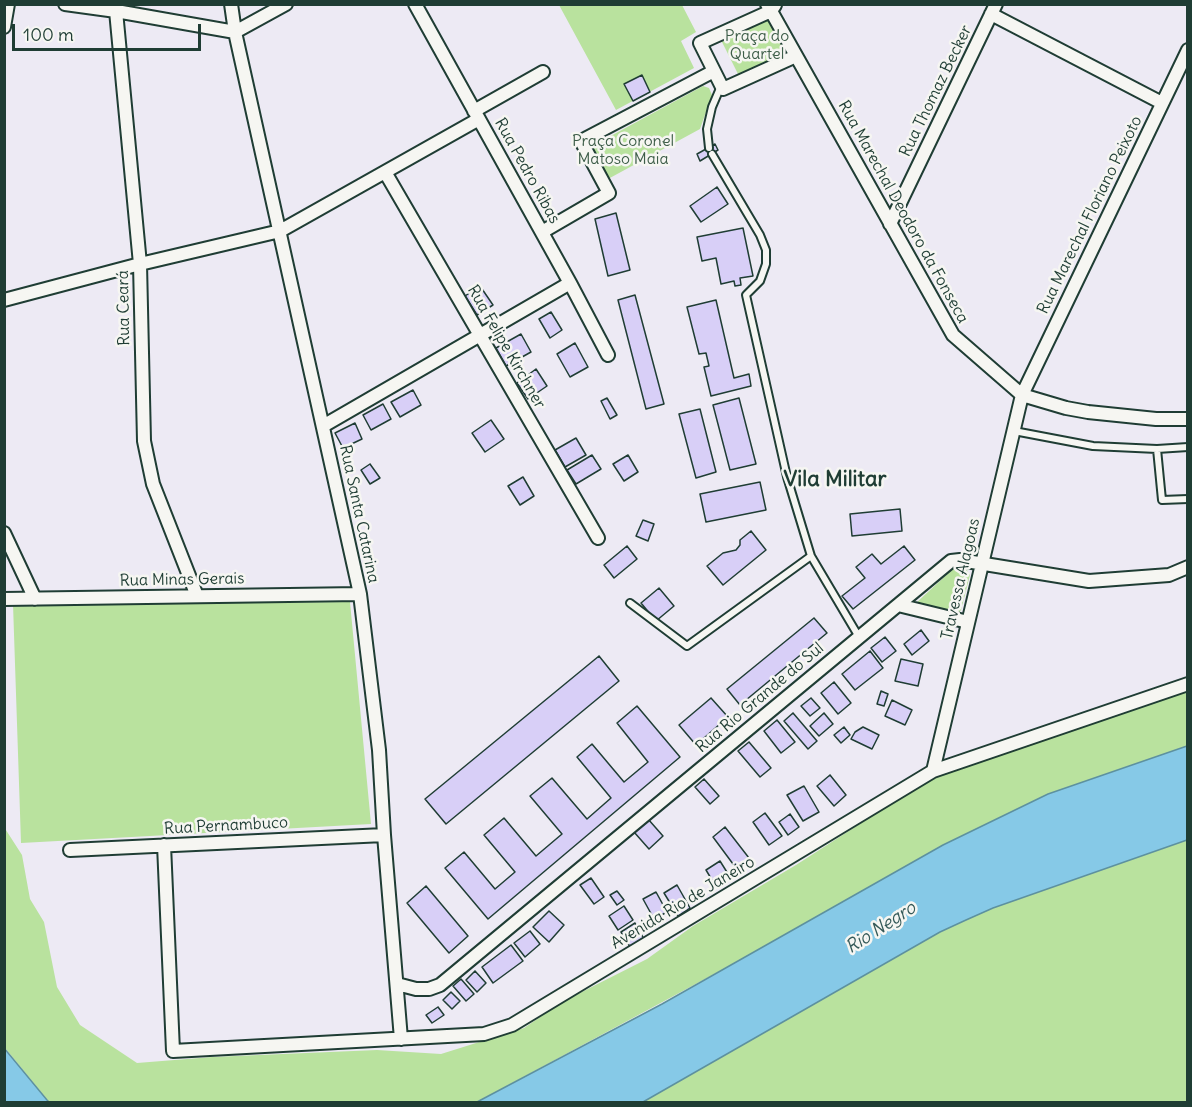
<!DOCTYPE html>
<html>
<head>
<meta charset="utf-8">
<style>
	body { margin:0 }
	#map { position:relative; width:1192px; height:1107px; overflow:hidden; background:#edeaf4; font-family:Delius,sans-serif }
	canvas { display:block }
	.frame { position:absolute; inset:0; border:6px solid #1f3d34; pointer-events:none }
	.scale { position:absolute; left:12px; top:24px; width:189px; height:27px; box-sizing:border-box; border:3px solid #1f3d34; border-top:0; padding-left:8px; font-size:18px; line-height:21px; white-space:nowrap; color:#1f3d34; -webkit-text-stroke:4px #f6f6f2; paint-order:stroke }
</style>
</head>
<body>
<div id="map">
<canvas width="1192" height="1107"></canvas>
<div class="frame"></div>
<div class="scale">100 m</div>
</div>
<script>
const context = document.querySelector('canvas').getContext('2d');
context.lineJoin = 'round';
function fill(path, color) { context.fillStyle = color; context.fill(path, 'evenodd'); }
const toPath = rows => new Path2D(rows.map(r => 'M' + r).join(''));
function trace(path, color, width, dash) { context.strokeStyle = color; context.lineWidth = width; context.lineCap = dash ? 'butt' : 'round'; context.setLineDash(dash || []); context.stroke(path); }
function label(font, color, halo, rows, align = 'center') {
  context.font = font + ' Delius,sans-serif'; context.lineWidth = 5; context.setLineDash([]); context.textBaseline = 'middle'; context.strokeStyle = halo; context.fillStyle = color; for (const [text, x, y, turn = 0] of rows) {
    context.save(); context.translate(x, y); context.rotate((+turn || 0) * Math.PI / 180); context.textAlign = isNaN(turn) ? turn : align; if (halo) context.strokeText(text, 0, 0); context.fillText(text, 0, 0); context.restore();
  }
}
fill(toPath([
	[559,5,682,5,696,32,681,41,694,68,616,110],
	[769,15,787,56,740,78,720,38],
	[703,86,709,88,712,95,700,129,608,179,593,151,594,145],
	[960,566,965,567,970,575,961,610,958,614,916,603,954,568],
	[350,602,371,824,21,843,13,604],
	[1187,685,1187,746,1048,794,477,1102,49,1102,5,1048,4,827,22,855,30,899,44,922,57,987,80,1025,137,1063,212,1057,377,1050,441,1054,524,1028,562,1002,647,959,693,926,796,865,931,778,999,755,1172,689],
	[1187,840,1187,1102,643,1102,940,932,966,920,993,908]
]), '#b9e29e');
const water = toPath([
	[1187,746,1187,840,993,908,966,920,940,932,643,1102,477,1102,662,1004,943,845,1048,794,1187,746],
	[4,1048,47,1100,49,1102,5,1102,4,1048]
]);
fill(water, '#86c9e7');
trace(water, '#5d919f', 1.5);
const building = toPath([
	[642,75,650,92,633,101,624,84,642,75],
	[715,144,718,150,700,161,697,154,715,144],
	[717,187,728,204,701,222,690,206,717,187],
	[616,213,630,270,608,276,595,219,616,213],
	[743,228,753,276,740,278,741,285,735,286,734,281,721,284,716,258,702,261,697,237,743,228],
	[480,286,493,305,477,315,465,296,480,286],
	[635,295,664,404,646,409,618,300,635,295],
	[716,300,734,378,749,374,751,386,711,396,704,367,709,366,706,353,699,354,687,307,716,300],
	[551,312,562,330,550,338,539,319,551,312],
	[521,334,531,352,506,366,496,348,521,334],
	[575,343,588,367,570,377,557,354,575,343],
	[536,369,547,386,528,399,517,383,536,369],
	[413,390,421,405,400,417,391,402,413,390],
	[607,398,617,415,610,419,601,401,607,398],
	[739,398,756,464,730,470,713,405,739,398],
	[383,404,391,419,371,430,363,415,383,404],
	[700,409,716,472,696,478,679,414,700,409],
	[491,420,504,439,485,452,472,433,491,420],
	[355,423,362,439,343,448,335,433,355,423],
	[576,438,586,455,565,467,555,450,576,438],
	[592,455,601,469,576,484,567,470,592,455],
	[628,455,638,472,624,481,613,464,628,455],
	[370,464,380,478,370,484,361,470,370,464],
	[523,477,534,496,520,505,508,486,523,477],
	[760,482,766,510,706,522,700,494,760,482],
	[900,509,902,531,852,536,850,514,900,509],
	[643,520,654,524,648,541,636,536,643,520],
	[751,531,766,550,723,585,707,566,723,553,736,550,740,545,740,540,751,531],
	[627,546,637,559,614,578,604,565,627,546],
	[904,546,915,560,853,609,842,596,865,578,856,567,872,554,881,564,904,546],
	[659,588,674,606,656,621,641,603,659,588],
	[814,618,827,633,740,705,727,689,814,618],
	[921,630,929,641,912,655,904,644,921,630],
	[885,637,896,651,882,662,871,648,885,637],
	[870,651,883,668,855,690,842,674,870,651],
	[599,656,619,681,446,824,425,799,599,656],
	[901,659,923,664,918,686,895,681,901,659],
	[834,682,851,703,838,714,821,693,834,682],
	[881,691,888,694,884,706,877,704,881,691],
	[711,698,728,717,696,745,679,725,711,698],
	[811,698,820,708,810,716,801,706,811,698],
	[892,700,912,710,905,725,885,716,892,700],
	[637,706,680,757,488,919,445,868,464,852,495,889,515,872,484,835,504,818,536,856,562,834,530,796,552,778,587,819,611,798,577,757,592,744,624,782,648,762,617,723,637,706],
	[793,713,817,741,808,749,784,721,793,713],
	[824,713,833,724,819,736,810,726,824,713],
	[777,720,795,742,781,753,764,731,777,720],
	[844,727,850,735,841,743,834,735,844,727],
	[863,727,879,735,872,749,851,739,855,732,863,727],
	[749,742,771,768,760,777,738,751,749,742],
	[830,775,846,795,834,806,817,786,830,775],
	[704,779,719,796,710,804,695,787,704,779],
	[804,786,819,812,803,821,787,795,804,786],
	[765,813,782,836,769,845,753,822,765,813],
	[790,814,799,827,788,835,779,822,790,814],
	[648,819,663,836,649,849,634,832,648,819],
	[725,827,749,858,736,868,713,837,725,827],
	[720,861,730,877,715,885,706,870,720,861],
	[591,878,604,897,594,904,580,885,591,878],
	[677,885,690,908,678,916,664,893,677,885],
	[426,886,468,936,449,953,407,903,426,886],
	[617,891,624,900,617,905,610,895,617,891],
	[656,892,667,912,654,919,643,899,656,892],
	[624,906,633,920,618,930,609,916,624,906],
	[549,911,564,925,549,942,533,927,549,911],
	[635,923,644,939,630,947,621,932,635,923],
	[530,931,540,944,525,957,514,943,530,931],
	[511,945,523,961,493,983,482,967,511,945],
	[475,971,486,983,477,992,466,980,475,971],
	[461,979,474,994,466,1001,453,986,461,979],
	[451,992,460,1001,452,1009,443,1000,451,992],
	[438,1007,444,1015,432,1023,426,1015,438,1007]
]);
fill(building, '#d8cff7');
trace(building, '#1f3d34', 1.5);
const service = toPath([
	[709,148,707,129,712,107,721,86],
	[712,154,760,235,766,250,766,264,760,281,746,295,787,477,811,556,859,637],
	[1014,431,1093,446,1157,449,1188,447],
	[1157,449,1162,500,1188,499],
	[630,603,687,646,811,556]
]);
const minor = toPath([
	[65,4,116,11,235,32,286,4],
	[231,4,235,32,360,594,379,750,384,835,401,1039],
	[415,4,570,283,608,355],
	[767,4,953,335,1022,395,1066,408,1088,412,1156,419,1188,419],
	[775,5,771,11,700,43,723,89,796,56],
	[116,11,140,264,144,441,153,484,197,596],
	[991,14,1162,103],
	[4,27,8,4],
	[474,111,543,72],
	[385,172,598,538],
	[890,224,996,4],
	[542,232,609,193,581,141,714,71],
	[4,300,140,264,280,231,479,119],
	[323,426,570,283],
	[4,533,35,599],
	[4,599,360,594],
	[898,605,968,622],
	[933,771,1022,395,1188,50],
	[164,845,173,1051,484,1034,512,1025,933,771,1188,684],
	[70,850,384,835],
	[397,984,416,989,429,989,440,985,951,561,960,560,1089,581,1169,575,1188,567]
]);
trace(service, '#1f3d34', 10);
trace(minor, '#1f3d34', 16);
trace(service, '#f6f6f2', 6);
trace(minor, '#f6f6f2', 12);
label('16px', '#3e5e49', '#f6f6f2', [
	["Praça do",757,36],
	["Quartel",757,54],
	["Praça Coronel",623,141],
	["Matoso Maia",623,159]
]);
label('16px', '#1f3d34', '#f6f6f2', [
	["Rua Thomaz Becker",936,91,-64],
	["Rua Pedro Ribas",527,171,61],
	["Rua Marechal Deodoro da Fonseca",903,212,61],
	["Rua Marechal Floriano Peixoto",1090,215,-64],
	["Rua Ceará",124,308,-91],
	["Rua Felipe Kirchner",506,347,60],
	["Rua Santa Catarina",359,514,78],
	["Travessa Alagoas",961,579,-77],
	["Rua Minas Gerais",182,580,-1],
	["Rua Rio Grande do Sul",760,698,-40],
	["Rua Pernambuco",226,826,-3],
	["Avenida Rio de Janeiro",683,903,-31]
]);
label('italic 18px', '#345958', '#f6f6f2', [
	["Rio Negro",881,928,-33]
]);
label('bold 22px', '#1f3d34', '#f6f6f2', [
	["Vila Militar",835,480]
]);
</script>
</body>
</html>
